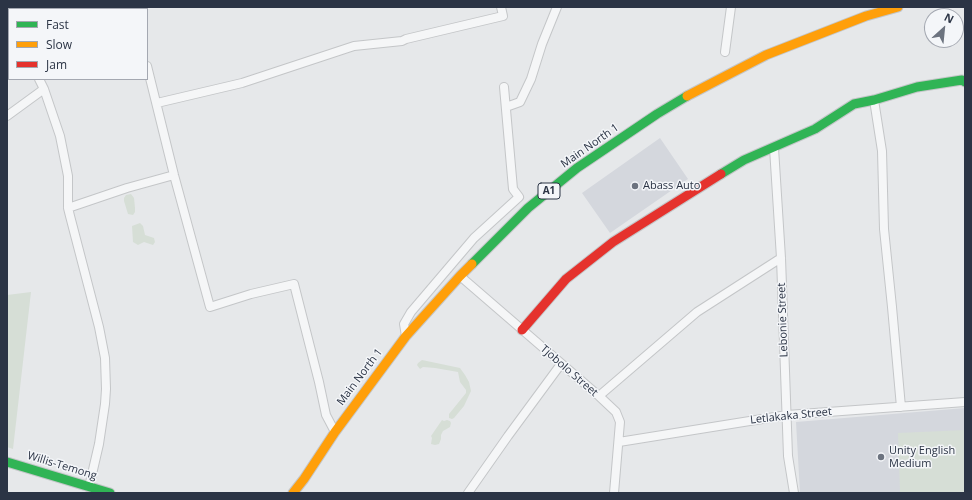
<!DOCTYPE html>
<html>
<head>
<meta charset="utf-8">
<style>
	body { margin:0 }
	#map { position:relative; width:972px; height:500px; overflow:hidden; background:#e6e8ea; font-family:"Open Sans",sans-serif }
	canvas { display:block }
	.frame { position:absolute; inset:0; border:8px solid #2b3445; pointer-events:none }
	.legend { position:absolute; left:8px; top:8px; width:140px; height:72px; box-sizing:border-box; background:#f4f6f9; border:1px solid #a4a8b1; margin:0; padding:5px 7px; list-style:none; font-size:12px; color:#2b3445 }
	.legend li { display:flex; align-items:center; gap:8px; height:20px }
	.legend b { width:20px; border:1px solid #a4a8b1 }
	.north { position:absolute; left:924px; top:8px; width:40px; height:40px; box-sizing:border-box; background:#f4f6f9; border:1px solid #a4a8b1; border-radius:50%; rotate:27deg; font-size:11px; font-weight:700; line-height:16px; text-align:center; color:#2b3445 }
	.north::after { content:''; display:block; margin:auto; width:14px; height:18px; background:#6c737f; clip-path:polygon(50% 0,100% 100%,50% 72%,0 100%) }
</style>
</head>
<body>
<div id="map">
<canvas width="972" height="500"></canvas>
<div class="frame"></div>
<ul class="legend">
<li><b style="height:5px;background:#30b455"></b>Fast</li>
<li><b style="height:5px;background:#ff9f0a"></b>Slow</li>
<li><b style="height:5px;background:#e5322d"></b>Jam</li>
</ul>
<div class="north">N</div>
</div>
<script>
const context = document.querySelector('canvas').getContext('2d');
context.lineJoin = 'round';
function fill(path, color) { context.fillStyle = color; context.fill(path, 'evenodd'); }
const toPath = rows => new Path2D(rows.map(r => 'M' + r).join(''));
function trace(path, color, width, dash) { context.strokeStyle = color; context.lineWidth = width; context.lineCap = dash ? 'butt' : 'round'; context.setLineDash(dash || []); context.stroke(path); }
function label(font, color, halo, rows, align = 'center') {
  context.font = font + ' "Open Sans",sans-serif'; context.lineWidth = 3; context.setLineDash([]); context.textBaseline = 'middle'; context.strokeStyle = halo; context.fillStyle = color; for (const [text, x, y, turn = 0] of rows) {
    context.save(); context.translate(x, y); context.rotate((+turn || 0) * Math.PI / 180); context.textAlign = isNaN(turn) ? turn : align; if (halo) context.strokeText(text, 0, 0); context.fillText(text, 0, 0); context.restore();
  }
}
fill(toPath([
	[660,138,688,179,610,233,582,193],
	[965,408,965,493,800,493,796,422]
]), '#d4d7dd');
fill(toPath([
	[131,194,134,198,135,208,135,212,133,215,128,214,124,201,124,198,126,195],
	[140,223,143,226,145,235,154,238,155,242,153,245,144,242,138,245,133,242,132,226],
	[31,292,13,449,7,447,7,295],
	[422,360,460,368,465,375,469,382,471,391,464,406,454,418,452,419,449,418,449,414,466,393,466,390,460,382,458,372,435,368,423,367,420,369,417,365,418,363],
	[442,420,444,421,447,420,450,421,451,423,450,427,443,431,441,435,441,439,439,444,435,445,431,444,432,438,431,436],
	[965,430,965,493,900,493,898,433]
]), '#d6ded6');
const street = toPath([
	[131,7,132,9],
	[7,9,11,7],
	[7,19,9,23],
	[725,52,731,7],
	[147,66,174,175,210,307,251,294,294,284,319,382,326,415,335,432],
	[39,79,44,89,60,136,68,176,68,208,70,216,99,327,105,358,106,389,105,404,99,444,89,487],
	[874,100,882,151,884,229,892,307,901,407],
	[157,103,242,83,354,46,402,41,406,39,503,16,501,7],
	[506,107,520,102,531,79,542,44,557,7],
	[7,116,44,89],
	[774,148,781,258,788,456,794,493],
	[68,208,127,188,174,175],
	[460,276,599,396,616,412,620,422,614,493],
	[406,336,404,324,411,312,474,238,519,197,513,189,504,87],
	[599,396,697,312,781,258],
	[619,442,787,415,965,402],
	[468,493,508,436,561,364]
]);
const fast = toPath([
	[721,174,744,160,815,129,854,104,874,100,917,87,962,80,965,82],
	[472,264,528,208,577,168,657,114,687,96],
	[7,462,110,493]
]);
const slow = toPath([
	[687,96,766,55,866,16,898,7],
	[293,493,304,479,335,432,406,336,460,276,472,264]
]);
const jam = toPath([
	[522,330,566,279,613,242,721,174]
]);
trace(street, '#c4c6c8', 10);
trace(fast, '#c4c6c8', 11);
trace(slow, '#c4c6c8', 11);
trace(jam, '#c4c6c8', 11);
trace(street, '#f5f6f7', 8);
trace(fast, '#30b455', 9);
trace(slow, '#ff9f0a', 9);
trace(jam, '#e5322d', 9);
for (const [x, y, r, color] of [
	[635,186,4,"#6c737f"],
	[881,457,4,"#6c737f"]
]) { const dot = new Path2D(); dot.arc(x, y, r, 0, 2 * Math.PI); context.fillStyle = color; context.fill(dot); trace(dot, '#f4f6f9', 1.5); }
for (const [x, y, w] of [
	[549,191,22]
]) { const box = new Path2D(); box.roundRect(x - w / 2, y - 8, w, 16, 3); context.fillStyle = '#f4f6f9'; context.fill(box); trace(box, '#2b3445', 1); }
label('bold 10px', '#2b3445', null, [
	["A1",549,191]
]);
label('11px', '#2b3445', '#f4f6f9', [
	["Main North 1",590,146,-35],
	["Lebonie Street",783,320,-92],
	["Tjobolo Street",569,371,41],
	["Main North 1",360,377,-53],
	["Letlakaka Street",791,416,-6],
	["Willis-Temong",62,466,17]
]);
label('11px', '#2b3445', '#f4f6f9', [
	["Abass Auto",643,186],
	["Unity English",889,451],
	["Medium",889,464]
], 'left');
</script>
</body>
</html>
